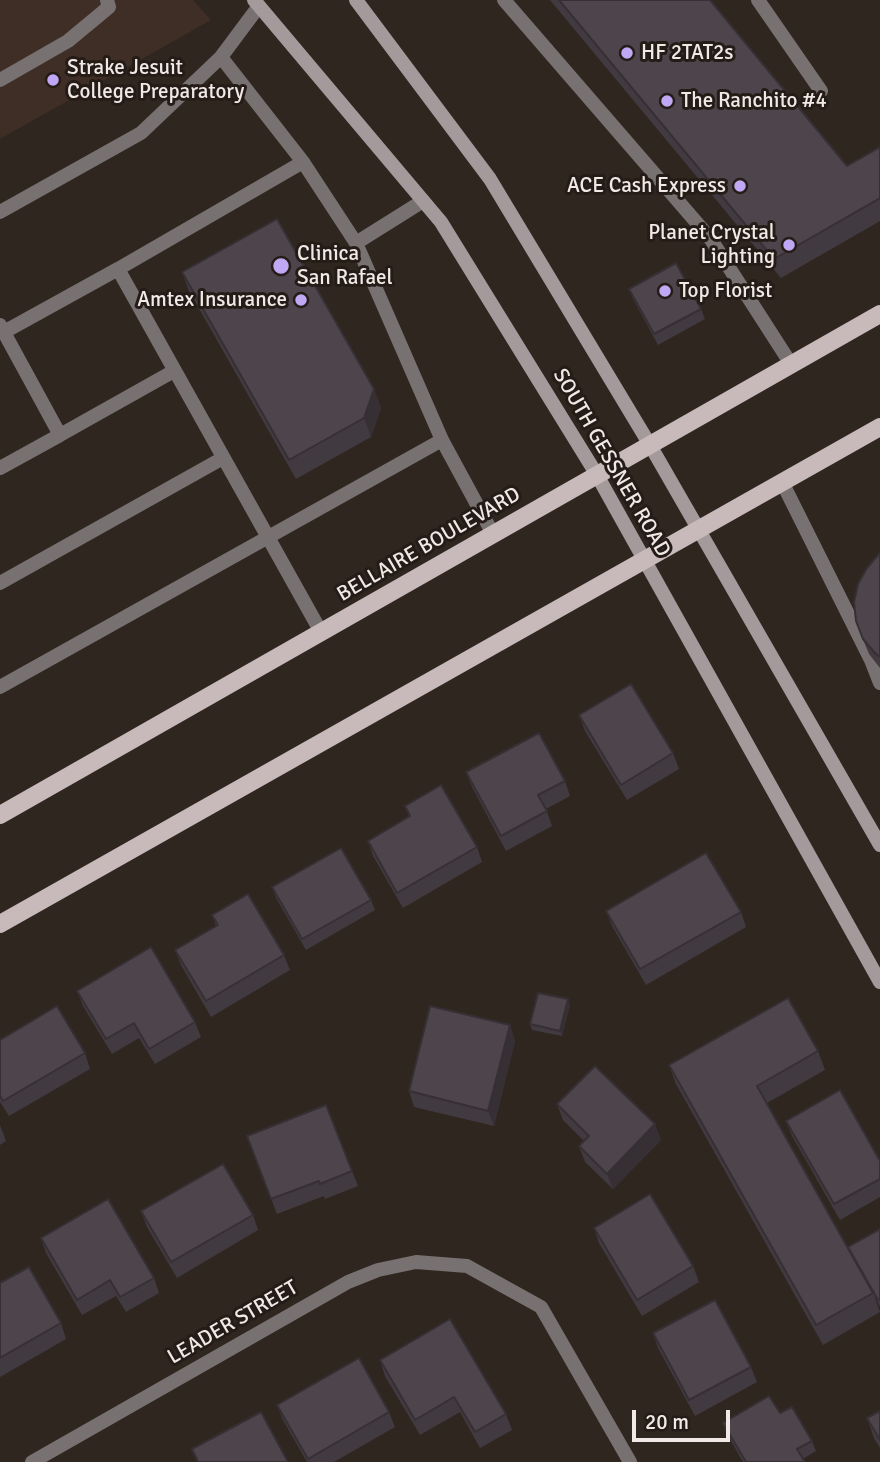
<!DOCTYPE html>
<html>
<head>
<meta charset="utf-8">
<style>
	body { margin:0 }
	#map { position:relative; width:880px; height:1462px; overflow:hidden; background:#302620; font-family:Signika,sans-serif }
	canvas { display:block }
	.scale { position:absolute; left:632px; top:1410px; width:98px; height:32px; box-sizing:border-box; border:4px solid #f0e9e5; border-top:0; padding-left:9px; font-size:21px; line-height:24px; white-space:nowrap; color:#f0e9e5; -webkit-text-stroke:5px #261c17; paint-order:stroke }
</style>
</head>
<body>
<div id="map">
<canvas width="880" height="1462"></canvas>
<div class="scale">20 m</div>
</div>
<script>
const context = document.querySelector('canvas').getContext('2d');
context.lineJoin = 'round';
function fill(path, color) { context.fillStyle = color; context.fill(path, 'evenodd'); }
const toPath = rows => new Path2D(rows.map(r => 'M' + r).join(''));
function trace(path, color, width, dash) { context.strokeStyle = color; context.lineWidth = width; context.lineCap = dash ? 'butt' : 'round'; context.setLineDash(dash || []); context.stroke(path); }
function label(font, color, halo, rows, align = 'center') {
  context.font = font + ' Signika,sans-serif'; context.lineWidth = 6; context.setLineDash([]); context.textBaseline = 'middle'; context.strokeStyle = halo; context.fillStyle = color; for (const [text, x, y, turn = 0] of rows) {
    context.save(); context.translate(x, y); context.rotate((+turn || 0) * Math.PI / 180); context.textAlign = isNaN(turn) ? turn : align; if (halo) context.strokeText(text, 0, 0); context.fillText(text, 0, 0); context.restore();
  }
}
fill(toPath([
	[0,0,193,0,211,20,0,139]
]), '#3e2e25');
trace(toPath([
	[504,0,710,238,791,364],
	[758,0,821,91],
	[221,57,303,162,356,243],
	[0,80,68,41,109,7,107,0],
	[303,162,118,269,321,632],
	[0,212,141,133,221,57,259,6],
	[0,325,60,435,0,468],
	[4,332,118,269],
	[60,435,174,371],
	[442,440,493,534],
	[782,482,871,660,880,683],
	[0,583,223,458],
	[0,687,442,440,356,243,423,201]
]), '#787171', 14);
trace(toPath([
	[32,1462,348,1282,378,1270,416,1262,467,1266,541,1307,630,1462]
]), '#787171', 14);
trace(toPath([
	[254,0,441,222,597,475,880,982],
	[356,0,490,179,650,445,880,845]
]), '#a59a9b', 14);
trace(toPath([
	[0,815,880,314],
	[0,924,880,427]
]), '#c8babb', 18);
fill(toPath([
	[550,0,710,0,847,166,880,147,880,221,781,278],
	[182,272,374,389,381,408,371,437,296,479,189,291],
	[629,289,701,309,705,319,658,345,633,299],
	[880,553,880,668,869,654,862,637],
	[579,715,673,753,679,769,627,800,585,731],
	[466,772,565,781,570,796,546,809,552,826,506,851,472,787],
	[405,806,477,847,482,862,403,908,373,856,368,841,409,817],
	[272,887,371,900,375,910,306,950,276,898],
	[606,911,741,912,746,927,646,985,612,926],
	[212,915,284,955,290,970,211,1017,181,965,175,950,216,926],
	[77,991,195,1022,201,1037,155,1064,139,1038,112,1054,83,1006],
	[570,1005,562,1036,532,1030,530,1024],
	[510,1025,515,1041,494,1126,414,1107,409,1091],
	[0,1040,85,1053,90,1069,9,1116,0,1102],
	[818,1051,825,1070,767,1103,851,1254,848,1247,880,1229,880,1307,874,1296,880,1312,823,1345,676,1084,669,1065],
	[557,1104,661,1140,613,1189,585,1162,579,1146,584,1141,563,1120],
	[326,1105,358,1186,325,1199,324,1196,277,1214,247,1136],
	[786,1121,880,1161,880,1197,840,1220,792,1136],
	[0,1125,6,1141,0,1145],
	[141,1211,253,1215,258,1230,177,1278,147,1227],
	[594,1228,693,1266,699,1282,642,1316,599,1243],
	[41,1238,154,1278,159,1293,126,1312,116,1296,82,1315,46,1253],
	[0,1283,61,1323,66,1339,0,1377],
	[653,1333,751,1367,757,1382,695,1416,658,1348],
	[380,1360,506,1414,512,1430,480,1448,460,1412,420,1435,385,1376],
	[277,1405,389,1412,395,1427,334,1462,307,1462,283,1420],
	[880,1411,880,1448,874,1438,867,1418],
	[780,1413,812,1441,816,1451,803,1459,805,1462,743,1462,727,1434,723,1423]
]), '#423a41');
fill(toPath([
	[374,389,381,408,371,437,364,418],
	[568,999,570,1005,562,1036,560,1031],
	[510,1025,515,1041,494,1126,488,1111],
	[655,1124,661,1140,613,1189,607,1174]
]), '#363035');
const building = toPath([
	[559,0,710,0,847,166,880,147,880,198,774,259,559,0],
	[277,219,374,389,364,418,289,460,182,272,277,219],
	[676,263,701,309,654,334,629,289,676,263],
	[880,553,880,657,875,653,863,639,856,621,854,602,858,584,867,568,880,553],
	[631,684,673,753,621,785,579,715,631,684],
	[539,733,565,781,538,795,547,811,501,836,466,772,539,733],
	[441,785,477,847,397,893,368,841,410,816,405,806,441,785],
	[341,848,371,900,302,939,272,887,341,848],
	[706,853,741,912,640,969,606,911,706,853],
	[248,894,284,955,206,1001,175,950,218,925,212,915,248,894],
	[151,947,195,1022,149,1049,134,1023,106,1039,77,991,151,947],
	[538,993,568,999,560,1031,530,1024,538,993],
	[788,998,818,1051,757,1086,873,1293,816,1325,669,1065,788,998],
	[57,1006,85,1053,3,1101,0,1096,0,1040,57,1006],
	[430,1006,510,1025,488,1111,409,1091,430,1006],
	[595,1066,655,1124,607,1174,579,1146,589,1136,557,1104,595,1066],
	[840,1090,880,1161,880,1179,834,1204,786,1121,840,1090],
	[326,1105,352,1171,320,1184,319,1181,271,1199,247,1136,326,1105],
	[223,1164,253,1215,171,1262,141,1211,223,1164],
	[650,1194,693,1266,637,1300,594,1228,650,1194],
	[108,1199,154,1278,120,1297,110,1280,77,1300,41,1238,108,1199],
	[880,1229,880,1299,878,1300,848,1247,880,1229],
	[29,1267,61,1323,0,1358,0,1283,29,1267],
	[715,1300,751,1367,689,1400,653,1333,715,1300],
	[450,1319,506,1414,475,1432,454,1397,415,1420,380,1360,450,1319],
	[359,1358,389,1412,308,1459,277,1405,359,1358],
	[769,1396,780,1413,792,1407,812,1441,797,1449,805,1462,746,1462,723,1423,769,1396],
	[880,1411,880,1440,867,1418,880,1411],
	[261,1412,288,1462,198,1462,192,1449,261,1412]
]);
fill(building, '#4d444c');
trace(building, '#363035', 2);
for (const [x, y, r, color] of [
	[627,53,7,"#c0a8f4"],
	[53,80,7,"#c0a8f4"],
	[667,101,7,"#c0a8f4"],
	[740,186,7,"#c0a8f4"],
	[789,245,7,"#c0a8f4"],
	[281,266,9,"#c0a8f4"],
	[665,291,7,"#c0a8f4"],
	[301,300,7,"#c0a8f4"]
]) { const dot = new Path2D(); dot.arc(x, y, r, 0, 2 * Math.PI); context.fillStyle = color; context.fill(dot); trace(dot, '#261c17', 2.5); }
label('21px', '#f0e9e5', '#261c17', [
	["HF 2TAT2s",641,53],
	["Strake Jesuit",67,68],
	["College Preparatory",67,92],
	["The Ranchito #4",681,101],
	["ACE Cash Express",726,186,"right"],
	["Planet Crystal",775,233,"right"],
	["Lighting",775,257,"right"],
	["Clinica",297,254],
	["San Rafael",297,278],
	["Top Florist",679,291],
	["Amtex Insurance",287,300,"right"]
], 'left');
label('21px', '#f0e9e5', '#261c17', [
	["SOUTH GESSNER ROAD",611,463,60],
	["BELLAIRE BOULEVARD",429,545,-30],
	["LEADER STREET",233,1323,-30]
]);
</script>
</body>
</html>
